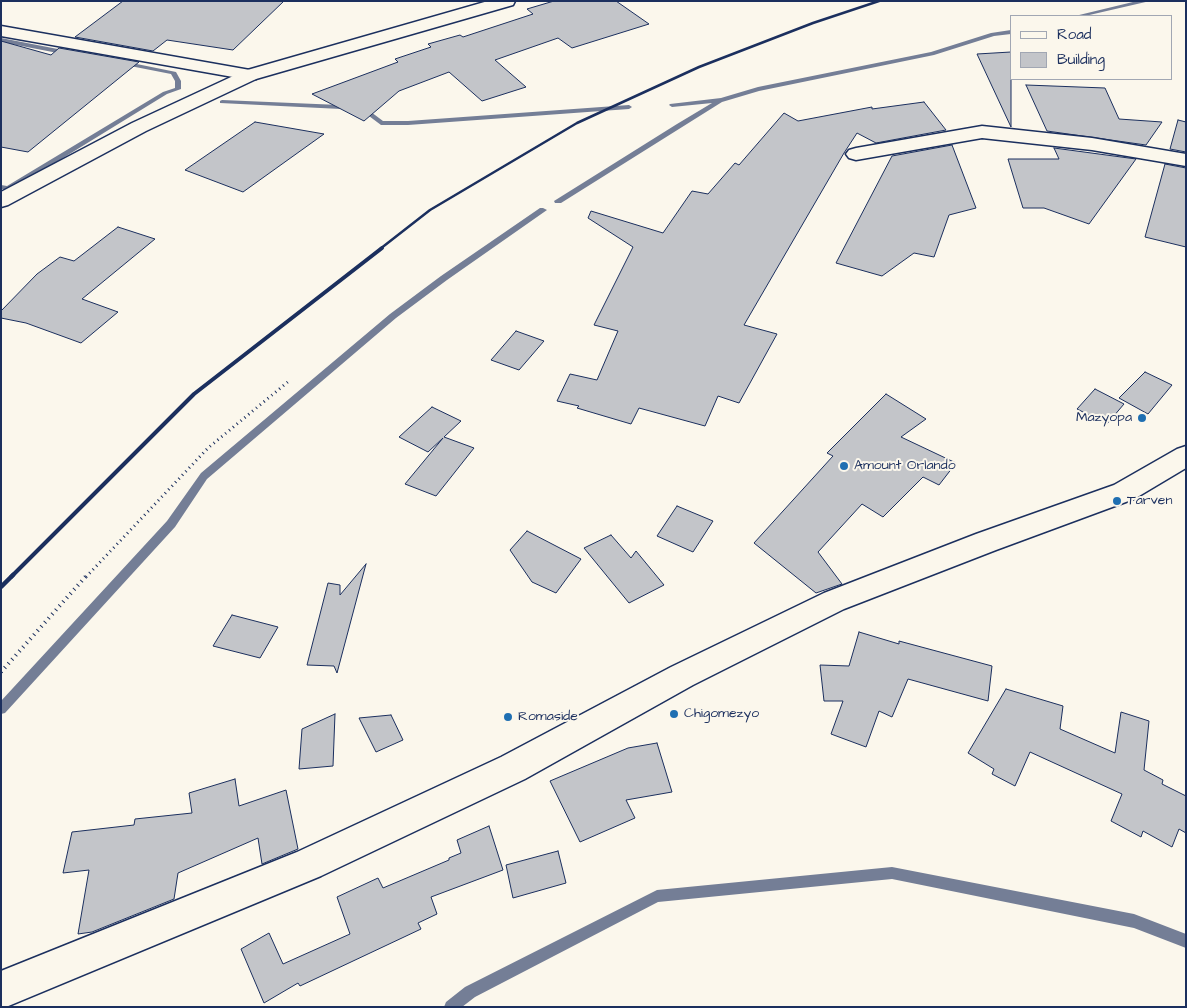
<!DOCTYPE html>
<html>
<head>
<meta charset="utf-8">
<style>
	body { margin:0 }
	#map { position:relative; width:1187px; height:1008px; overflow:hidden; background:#fbf7ec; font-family:"Architects Daughter",sans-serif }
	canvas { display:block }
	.frame { position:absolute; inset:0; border:2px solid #1b2f5e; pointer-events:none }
	.legend { position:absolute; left:1010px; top:15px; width:162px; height:65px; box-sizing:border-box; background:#fbf7ec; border:1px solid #a1a7b3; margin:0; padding:6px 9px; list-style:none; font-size:15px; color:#1b2f5e }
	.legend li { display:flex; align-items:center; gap:10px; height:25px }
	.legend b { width:25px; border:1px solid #a1a7b3 }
</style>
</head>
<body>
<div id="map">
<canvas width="1187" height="1008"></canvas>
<div class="frame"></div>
<ul class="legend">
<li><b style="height:6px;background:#fbf7ec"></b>Road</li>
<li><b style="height:14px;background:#c3c5c9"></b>Building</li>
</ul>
</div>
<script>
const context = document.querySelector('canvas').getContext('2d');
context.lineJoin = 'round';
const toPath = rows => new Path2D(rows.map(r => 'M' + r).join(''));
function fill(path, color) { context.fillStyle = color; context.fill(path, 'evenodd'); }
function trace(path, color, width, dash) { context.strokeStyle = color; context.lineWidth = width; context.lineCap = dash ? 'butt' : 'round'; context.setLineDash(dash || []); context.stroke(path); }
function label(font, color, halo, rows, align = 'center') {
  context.font = font + ' "Architects Daughter",sans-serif'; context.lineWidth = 4; context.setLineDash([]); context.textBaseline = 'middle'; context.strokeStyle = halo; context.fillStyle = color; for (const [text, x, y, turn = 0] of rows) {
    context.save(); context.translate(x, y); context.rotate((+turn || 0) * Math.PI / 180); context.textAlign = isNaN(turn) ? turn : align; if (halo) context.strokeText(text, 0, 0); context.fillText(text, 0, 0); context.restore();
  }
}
fill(toPath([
	[1137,1,1150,1,1085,16,1075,16,1137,1],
	[1011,30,1011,34,994,36,934,55,759,91,722,102,561,203,555,203,554,201,677,124,712,103,672,107,669,105,670,104,721,98,758,87,931,52,991,33,1011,30],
	[1,38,68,51,71,53,68,55,1,42,1,38],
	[122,61,176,72,181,81,181,89,167,94,11,190,1,189,1,185,7,186,163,92,175,88,175,81,171,74,120,64,120,62,122,61],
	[222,100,363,106,383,121,408,121,629,105,632,107,629,109,408,125,381,125,361,110,220,103,220,101,222,100],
	[540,208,543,208,547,210,447,280,396,318,207,479,175,527,5,713,1,714,1,701,167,521,201,473,390,314,441,276,540,208],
	[892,867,1134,914,1186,934,1186,948,1134,928,892,879,658,902,475,997,462,1007,444,1007,446,1002,465,987,657,890,892,867]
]), '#747e96');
const building = toPath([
	[123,1,284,1,233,50,167,40,153,51,75,37,123,1],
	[554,1,616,1,649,24,572,48,558,38,495,60,526,87,482,101,449,72,399,91,364,121,312,94,398,62,395,59,431,47,428,44,460,35,463,37,533,14,527,9,554,1],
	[1,41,51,55,59,48,139,62,28,152,1,147,1,41],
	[1011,52,1011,127,977,54,1011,52],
	[1026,85,1105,88,1119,119,1162,122,1146,145,1047,131,1026,85],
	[924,102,946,130,876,143,857,133,844,153,744,325,777,334,739,403,718,396,705,426,639,408,631,424,577,408,579,406,557,401,570,374,597,380,618,331,594,325,633,247,588,218,591,211,663,233,692,191,708,194,735,163,739,165,784,113,798,121,872,107,872,109,924,102],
	[1178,120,1186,122,1186,152,1170,149,1178,120],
	[255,122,324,134,243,192,185,170,255,122],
	[952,145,976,208,949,215,934,257,914,253,882,276,836,263,892,156,952,145],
	[1054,148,1136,159,1089,224,1044,208,1023,208,1008,159,1059,159,1054,148],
	[1165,164,1186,168,1186,247,1145,237,1165,164],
	[118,227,155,239,82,299,118,312,81,343,26,323,1,318,1,311,37,274,60,257,74,261,118,227],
	[516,331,544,341,519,370,491,360,516,331],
	[1145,372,1172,385,1148,414,1119,398,1145,372],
	[1095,389,1124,404,1107,424,1077,409,1095,389],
	[886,394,926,419,901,437,956,463,939,485,923,477,883,517,862,504,818,552,842,584,816,593,754,543,833,456,827,453,886,394],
	[432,407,461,421,444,437,474,448,436,496,405,484,443,438,428,452,399,437,432,407],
	[677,506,713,521,693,552,657,536,677,506],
	[527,531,581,559,556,593,532,582,510,550,527,531],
	[611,535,631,558,636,551,664,585,629,603,584,548,611,535],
	[366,564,337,673,334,666,307,665,328,583,340,585,340,595,366,564],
	[232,615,278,627,260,658,213,646,232,615],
	[859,632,899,644,899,641,992,666,988,701,908,679,892,717,879,711,866,747,831,734,843,701,824,701,820,665,849,666,859,632],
	[1006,689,1063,706,1060,729,1115,753,1121,712,1149,721,1144,770,1163,780,1162,784,1186,796,1186,833,1179,829,1172,847,1143,831,1141,837,1111,821,1122,794,1030,752,1015,786,992,774,994,769,968,753,1006,689],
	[335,714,333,766,299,769,302,729,335,714],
	[391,715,403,740,376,752,359,718,391,715],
	[657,743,672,792,626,800,635,818,580,842,550,781,628,748,657,743],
	[235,779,239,806,286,790,298,849,262,864,258,838,178,873,174,899,92,932,78,934,89,870,63,873,72,832,134,825,135,819,192,813,189,793,235,779],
	[489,826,503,870,431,897,437,914,418,923,421,929,300,986,298,983,264,1003,241,949,269,933,283,964,350,934,337,897,378,878,383,888,449,860,449,858,461,853,457,840,489,826],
	[558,851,566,883,513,898,506,865,558,851]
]);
fill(building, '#c3c5c9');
trace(building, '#1b2f5e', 1);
const minor = toPath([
	[1,26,250,70,256,71,259,75,256,79,250,80,1,36,1,26],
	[982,126,1092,138,1186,154,1186,166,1092,150,982,138,856,160,849,158,846,154,849,150,856,148,982,126],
	[1186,446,1186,468,1134,499,996,550,844,609,693,685,525,779,321,876,6,1007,1,1007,1,971,297,852,501,757,671,667,824,593,976,534,1114,485,1177,449,1186,446]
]);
const tertiary = toPath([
	[488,1,515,1,513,5,256,79,146,131,8,205,1,207,1,192,132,123,244,71,488,1]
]);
trace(minor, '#1b2f5e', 3);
trace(tertiary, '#1b2f5e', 3);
trace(toPath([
	[86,577,208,448,289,381]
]), '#1b2f5e', 3, [1, 4]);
trace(toPath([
	[1,672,87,575]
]), '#1b2f5e', 4, [1, 4.5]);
fill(minor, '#fbf7ec');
fill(tertiary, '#fbf7ec');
trace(toPath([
	[380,249,430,210,577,123,699,67,813,23,879,1]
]), '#1b2f5e', 2.5);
trace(toPath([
	[11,577,194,394,382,248]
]), '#1b2f5e', 4);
trace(toPath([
	[1,587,13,575]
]), '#1b2f5e', 4.5);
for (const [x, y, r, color] of [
	[1142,418,5,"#1f6fb2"],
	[844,466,5,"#1f6fb2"],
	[1117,501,5,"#1f6fb2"],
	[674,714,5,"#1f6fb2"],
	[508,717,5,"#1f6fb2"]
]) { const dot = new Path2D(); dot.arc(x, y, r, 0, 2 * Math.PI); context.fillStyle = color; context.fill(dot); trace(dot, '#fbf7ec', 2); }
label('14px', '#1b2f5e', '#fbf7ec', [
	["Mazyopa",1132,418,"right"],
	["Amount Orlando",854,466],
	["Tarven",1127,501],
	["Chigomezyo",684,714],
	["Romaside",518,717]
], 'left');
</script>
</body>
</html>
